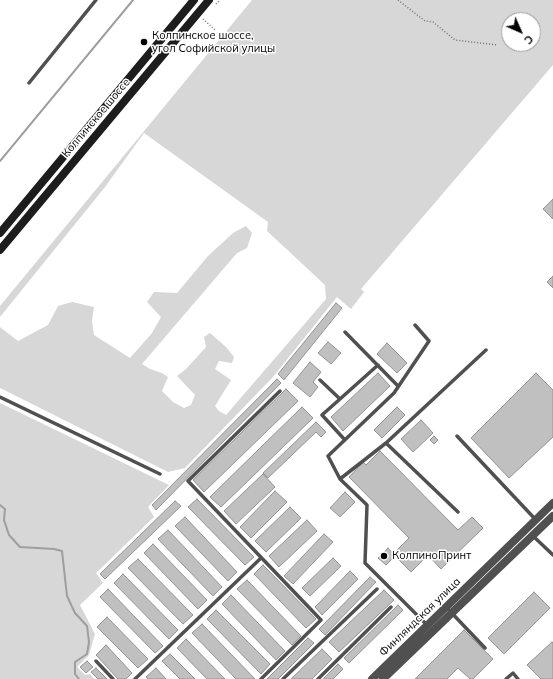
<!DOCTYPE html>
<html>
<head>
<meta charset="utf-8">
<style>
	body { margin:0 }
	#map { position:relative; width:553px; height:679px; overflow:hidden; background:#fff; font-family:Mulish,sans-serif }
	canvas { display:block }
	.north { position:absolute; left:501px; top:12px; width:40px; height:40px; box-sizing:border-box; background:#fff; border:1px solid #999; border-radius:50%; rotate:135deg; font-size:11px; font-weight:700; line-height:16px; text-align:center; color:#000 }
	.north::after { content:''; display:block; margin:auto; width:14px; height:18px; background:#000; clip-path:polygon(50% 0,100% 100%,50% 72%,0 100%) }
</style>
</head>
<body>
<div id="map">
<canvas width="553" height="679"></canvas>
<div class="north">С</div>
</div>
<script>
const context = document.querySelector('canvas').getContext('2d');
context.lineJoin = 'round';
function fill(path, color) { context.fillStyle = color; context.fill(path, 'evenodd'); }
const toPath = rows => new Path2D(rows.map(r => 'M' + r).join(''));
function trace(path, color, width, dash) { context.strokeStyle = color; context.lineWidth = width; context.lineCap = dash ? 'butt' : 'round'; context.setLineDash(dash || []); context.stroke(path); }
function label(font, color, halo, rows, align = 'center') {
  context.font = font + ' Mulish,sans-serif'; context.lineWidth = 3; context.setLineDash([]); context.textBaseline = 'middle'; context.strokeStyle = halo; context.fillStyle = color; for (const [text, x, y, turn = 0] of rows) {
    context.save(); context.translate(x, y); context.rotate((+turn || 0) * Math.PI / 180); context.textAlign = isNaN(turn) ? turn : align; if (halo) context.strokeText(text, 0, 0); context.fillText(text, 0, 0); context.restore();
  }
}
fill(toPath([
	[252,0,553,0,553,65,361,289,364,292,351,309,337,297,273,377,185,468,168,472,0,388,0,327,18,341,48,325,58,306,72,302,94,307,92,321,94,335,130,358,152,333,161,317,147,302,154,292,177,293,208,256,233,233,246,226,252,233,247,248,237,253,142,364,150,369,162,373,168,377,162,391,173,402,184,408,191,405,195,395,177,376,186,369,206,347,204,337,210,333,226,347,234,357,232,363,219,361,215,369,231,380,215,406,219,411,226,415,326,299,325,285,267,231,268,222,144,133,105,187,0,317,0,306],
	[509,20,533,20,533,44,509,44],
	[0,403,169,485,148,507,154,517,96,573,103,583,80,605,95,634,89,655,77,667,85,675,90,674,94,679,0,679]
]), '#d7d7d7');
trace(toPath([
	[0,161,133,0],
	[0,505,5,509,4,520,9,535,20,547,54,549,62,551,67,596,75,613,87,626,89,642,87,654,75,662,75,674,79,679]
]), '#9e9e9e', 2);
const building = toPath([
	[553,199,553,219,543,209,553,199],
	[553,276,553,288,547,282,553,276],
	[336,303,342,308,284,380,278,374,336,303],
	[328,342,341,353,331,364,318,353,328,342],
	[387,343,407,363,397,373,377,354,387,343],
	[310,362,321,372,313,382,318,387,310,397,293,383,310,362],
	[378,373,390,386,343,431,331,417,378,373],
	[536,373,553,390,553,437,509,478,471,438,536,373],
	[277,379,281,383,156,510,152,505,277,379],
	[286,389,298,401,204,492,193,480,286,389],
	[302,407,313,418,221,507,210,497,302,407],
	[397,407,405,415,382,438,374,430,397,407],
	[421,420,433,433,413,452,401,439,421,420],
	[316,422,326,432,321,437,316,432,268,478,263,473,316,422],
	[434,436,438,440,434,444,430,440,434,436],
	[380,451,458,530,472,517,483,528,441,569,428,555,411,572,397,558,400,555,396,551,409,538,349,477,363,462,366,465,380,451],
	[263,474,275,487,236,524,224,511,263,474],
	[275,491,287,502,251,538,240,527,275,491],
	[345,492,355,502,340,517,330,508,345,492],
	[197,499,254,557,245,565,188,507,197,499],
	[175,501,181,506,105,579,100,574,175,501],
	[290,507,301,518,266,552,255,541,290,507],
	[185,517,237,572,228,581,175,526,185,517],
	[307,520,317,531,279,567,269,556,307,520],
	[168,530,222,587,213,596,158,539,168,530],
	[324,534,333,542,293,584,284,576,324,534],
	[153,544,207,600,198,609,144,553,153,544],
	[388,548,395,556,386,565,378,558,388,548],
	[333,558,341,566,310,596,302,588,333,558],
	[138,559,193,615,183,624,128,568,138,559],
	[263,565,316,619,306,628,254,574,263,565],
	[350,571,358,579,322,615,315,607,350,571],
	[123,574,178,630,169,639,114,583,123,574],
	[370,577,376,582,325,635,319,629,370,577],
	[247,580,301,636,292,645,237,589,247,580],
	[108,589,163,646,155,653,100,597,108,589],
	[384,590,394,600,339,652,329,642,384,590],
	[534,592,550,608,504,654,488,638,534,592],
	[231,595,285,651,276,660,222,604,231,595],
	[398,605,403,610,349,663,344,658,398,605],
	[216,610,270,664,261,674,207,619,216,610],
	[107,617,148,659,138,668,97,627,107,617],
	[202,624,255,679,236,679,192,633,202,624],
	[464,630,493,659,473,679,470,679,458,668,447,679,415,679,464,630],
	[308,638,314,643,278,679,267,679,308,638],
	[186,639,225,679,207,679,177,648,186,639],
	[552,642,553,643,553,679,541,679,527,665,552,642],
	[106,645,132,673,126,679,118,679,96,655,106,645],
	[322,649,332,659,312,679,291,679,322,649],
	[170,654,195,679,180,679,162,661,170,654],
	[87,661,93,667,86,673,80,667,87,661],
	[338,664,343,669,333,679,323,679,338,664],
	[96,668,107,679,98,679,91,672,96,668],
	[156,668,166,679,148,679,146,677,156,668]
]);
fill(building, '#c0c0c0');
trace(building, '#949494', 1);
trace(toPath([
	[398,0,425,21,433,22,455,40,498,45],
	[216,4,220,0],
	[203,19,215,30]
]), '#727272', 1.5, [1, 2]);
trace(toPath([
	[29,83,96,0],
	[345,332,398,386],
	[320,380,340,399,322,415,345,440],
	[0,397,160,474],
	[340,399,378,365],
	[457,436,536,520],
	[386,443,458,512],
	[340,479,328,456,394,393,429,341,415,325],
	[533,536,553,555],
	[446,607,485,648],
	[428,626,365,563,367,505,340,479,386,443,486,350],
	[96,661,113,679],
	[135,679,261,558],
	[261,679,321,620,188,481,280,391],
	[283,679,377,589],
	[318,679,391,607],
	[506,679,513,673,518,679]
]), '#505050', 3.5);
trace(toPath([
	[372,679,553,503],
	[383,679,553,516]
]), '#505050', 8);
trace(toPath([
	[0,233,194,0],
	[0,250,209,0]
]), '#1d1d1d', 8);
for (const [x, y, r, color] of [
	[144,42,4,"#000"],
	[384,556,4,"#000"]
]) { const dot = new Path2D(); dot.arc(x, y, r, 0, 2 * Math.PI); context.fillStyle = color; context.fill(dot); trace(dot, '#fff', 1.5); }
label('11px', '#000', '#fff', [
	["Колпинское шоссе,",152,36],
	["угол Софийской улицы",152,49],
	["КолпиноПринт",392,556]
], 'left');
label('11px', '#000', '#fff', [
	["Колпинское шоссе",96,118,-50],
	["Финляндская улица",420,617,-44]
]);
</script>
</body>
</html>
